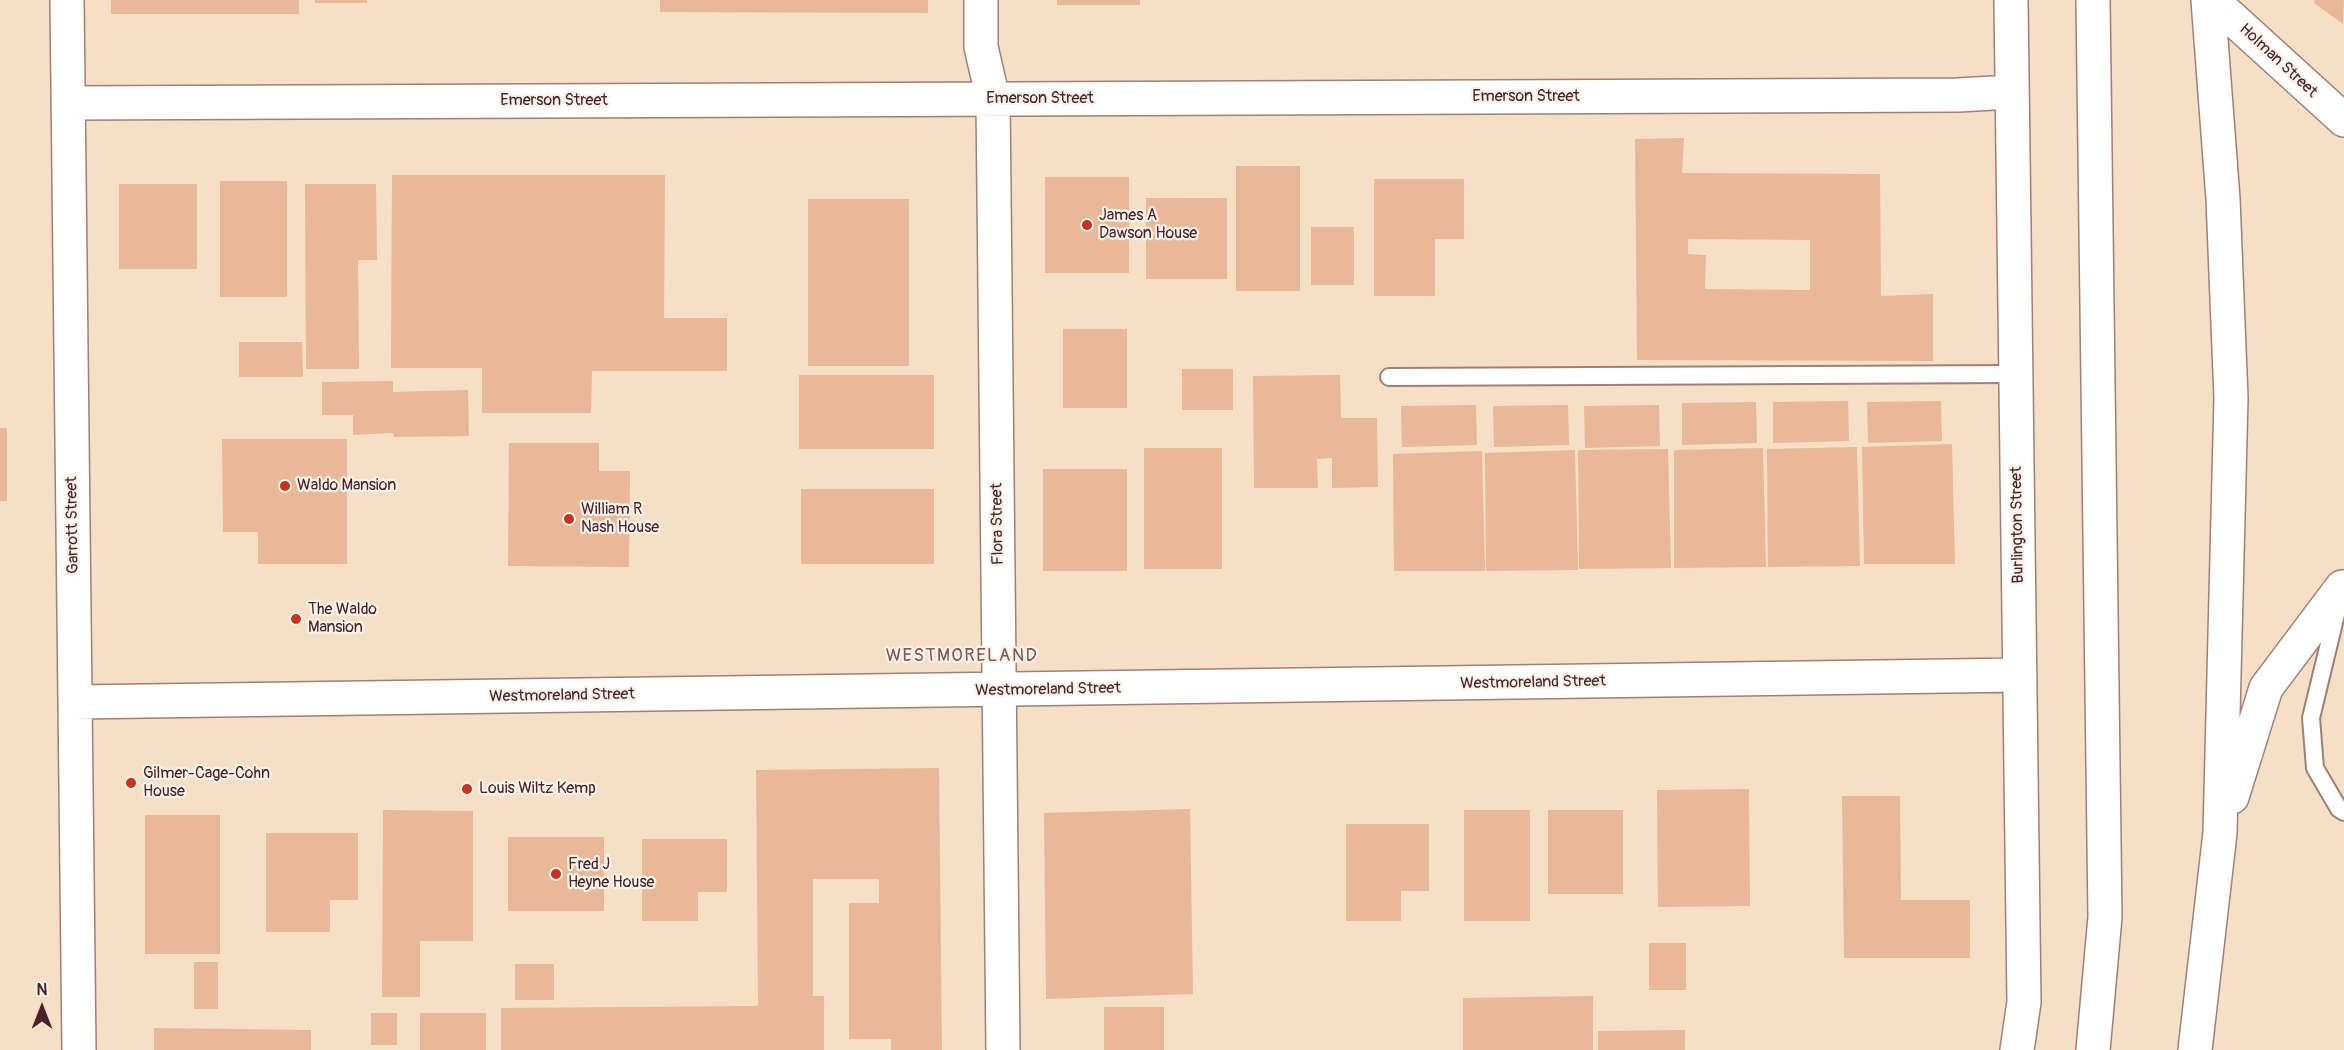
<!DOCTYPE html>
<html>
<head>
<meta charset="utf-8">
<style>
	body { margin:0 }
	#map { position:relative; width:2344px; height:1050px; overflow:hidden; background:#f5dfc5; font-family:Pangolin,sans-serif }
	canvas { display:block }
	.north { position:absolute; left:12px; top:978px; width:60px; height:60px; -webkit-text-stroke:4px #f7f3e8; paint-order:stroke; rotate:0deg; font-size:16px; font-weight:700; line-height:24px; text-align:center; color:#4a1f2b }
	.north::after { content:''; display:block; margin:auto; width:21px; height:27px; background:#4a1f2b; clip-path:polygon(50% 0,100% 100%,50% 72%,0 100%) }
</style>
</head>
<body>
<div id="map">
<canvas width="2344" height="1050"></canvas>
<div class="north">N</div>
</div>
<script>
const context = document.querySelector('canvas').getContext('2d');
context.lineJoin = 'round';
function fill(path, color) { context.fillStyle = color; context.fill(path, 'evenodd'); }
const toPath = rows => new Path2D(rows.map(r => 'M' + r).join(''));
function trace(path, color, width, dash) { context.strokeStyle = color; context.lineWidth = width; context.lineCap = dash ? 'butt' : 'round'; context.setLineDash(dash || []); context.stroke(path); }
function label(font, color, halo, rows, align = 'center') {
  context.font = font + ' Pangolin,sans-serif'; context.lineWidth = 4.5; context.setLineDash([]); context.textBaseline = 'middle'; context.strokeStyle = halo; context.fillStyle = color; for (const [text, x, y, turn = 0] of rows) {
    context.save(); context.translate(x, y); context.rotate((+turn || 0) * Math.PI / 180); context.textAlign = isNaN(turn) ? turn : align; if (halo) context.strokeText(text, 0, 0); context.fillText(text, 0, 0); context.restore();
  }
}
fill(toPath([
	[111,0,299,0,299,14,111,14],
	[315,0,367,0,367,3,315,3],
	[660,0,928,0,928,13,660,12],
	[1057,0,1140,0,1140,5,1057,5],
	[2315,0,2344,0,2343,24,2314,3],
	[1684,138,1682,173,1880,174,1881,296,1933,294,1933,361,1637,360,1635,139],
	[1688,239,1810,240,1810,290,1705,289,1706,255,1688,254],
	[1236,166,1300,166,1300,291,1236,291],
	[392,175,665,175,664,318,727,318,727,371,592,371,591,413,482,413,482,368,391,368],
	[1045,177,1129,177,1129,273,1045,273],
	[1374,179,1464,179,1464,239,1435,239,1435,296,1374,296],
	[220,181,287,181,287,297,220,297],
	[119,184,197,184,197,269,119,269],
	[305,184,376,184,377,260,358,260,359,369,306,369],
	[1146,198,1227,198,1227,279,1146,279],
	[808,199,909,199,909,366,808,366],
	[1311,227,1354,227,1354,285,1311,285],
	[1063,329,1127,329,1127,408,1063,408],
	[239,342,302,342,303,377,239,377],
	[1182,369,1233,369,1233,410,1182,410],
	[799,375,934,375,934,449,799,449],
	[1340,375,1341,418,1377,418,1378,487,1332,488,1332,458,1317,459,1318,488,1254,488,1253,376],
	[393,381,393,392,468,390,469,436,394,437,393,433,353,435,353,415,322,415,322,382],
	[1848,401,1849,441,1773,443,1773,402],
	[1941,401,1942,441,1868,443,1867,402],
	[1756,402,1757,443,1682,445,1682,403],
	[1476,405,1477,445,1402,447,1401,406],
	[1568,405,1569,445,1494,447,1493,406],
	[1659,405,1660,446,1585,448,1584,406],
	[0,428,7,428,7,501,0,501],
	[222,439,347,439,347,564,258,564,258,532,223,532],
	[509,443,599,443,599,471,630,471,629,567,508,566],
	[1952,444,1955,564,1864,564,1862,447],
	[1857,447,1860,566,1768,567,1767,449],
	[1144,448,1222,448,1222,569,1144,569],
	[1763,448,1766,567,1674,568,1674,450],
	[1668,449,1671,568,1579,569,1578,450],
	[1575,450,1578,570,1486,571,1485,453],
	[1482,451,1485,571,1394,571,1393,454],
	[1043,469,1127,469,1127,571,1043,571],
	[801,489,934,489,934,564,801,564],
	[939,768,942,1050,891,1050,891,1039,849,1039,849,903,879,903,879,879,813,879,813,996,824,996,824,1050,501,1050,501,1008,758,1006,756,770],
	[1749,789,1750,906,1658,907,1657,790],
	[1842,796,1900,796,1901,900,1970,900,1970,958,1844,958],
	[1190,809,1193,994,1046,999,1044,813],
	[383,810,473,811,473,941,420,941,420,997,382,997],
	[1464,810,1530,810,1530,921,1464,921],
	[1548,810,1623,810,1623,894,1548,894],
	[145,815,220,815,220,954,145,954],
	[1346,824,1429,824,1429,891,1401,891,1401,921,1346,921],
	[266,833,358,833,358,900,330,900,330,932,266,932],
	[508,837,604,837,604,911,508,911],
	[642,839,727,839,727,892,698,892,698,921,642,921],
	[1649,943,1686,943,1686,990,1649,990],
	[194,962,218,962,218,1009,194,1009],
	[515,964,554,964,554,1000,515,1000],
	[1593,996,1593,1050,1463,1050,1463,998],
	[1104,1007,1164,1007,1164,1050,1104,1050],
	[371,1013,397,1013,397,1045,371,1045],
	[420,1013,486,1013,486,1050,420,1050],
	[154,1028,311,1030,311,1050,154,1050],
	[1685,1030,1685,1050,1598,1050,1598,1031]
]), '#e9b898');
const lane = toPath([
	[1389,377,2015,374],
	[2338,606,2311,718,2315,768,2339,809,2344,812]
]);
const street = toPath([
	[67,0,79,1050],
	[981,0,981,47,993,99,1003,1050],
	[2011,0,2024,1002,2017,1050],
	[68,103,1958,95,2011,92],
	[75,702,2020,675]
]);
const secondary = toPath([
	[2212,0,2344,120]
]);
const highway = toPath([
	[2232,797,2266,688,2342,587],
	[2093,1050,2105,917,2093,0],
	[2195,1050,2220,833,2231,398,2223,199,2208,0]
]);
trace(lane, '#a07f78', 20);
trace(street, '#a07f78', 36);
trace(secondary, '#a07f78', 36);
trace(highway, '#a07f78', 36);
trace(lane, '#fff', 16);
trace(street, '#fff', 33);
trace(secondary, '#fff', 33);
trace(highway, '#fff', 33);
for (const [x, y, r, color] of [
	[1087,225,6,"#c8321e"],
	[285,486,6,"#c8321e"],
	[569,519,6,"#c8321e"],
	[296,619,6,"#c8321e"],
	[131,783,6,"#c8321e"],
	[467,789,6,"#c8321e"],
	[556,874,6,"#c8321e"]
]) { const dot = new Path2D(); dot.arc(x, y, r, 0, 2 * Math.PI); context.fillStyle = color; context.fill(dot); trace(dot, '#f7f3e8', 2); }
label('16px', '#4a1f2b', '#f7f3e8', [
	["Holman Street",2278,61,43],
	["Emerson Street",1526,97],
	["Emerson Street",1040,99],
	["Emerson Street",554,101],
	["Flora Street",998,524,-91],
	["Garrott Street",73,525,-91],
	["Burlington Street",2018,525,-91],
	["Westmoreland Street",1533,683,-1],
	["Westmoreland Street",1048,690,-1],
	["Westmoreland Street",562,696,-1]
]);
label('16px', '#4a1f2b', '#f7f3e8', [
	["James A",1099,216],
	["Dawson House",1099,234],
	["Waldo Mansion",297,486],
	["William R",581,510],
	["Nash House",581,528],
	["The Waldo",308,610],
	["Mansion",308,628],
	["Gilmer-Cage-Cohn",143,774],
	["House",143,792],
	["Louis Wiltz Kemp",479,789],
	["Fred J",568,865],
	["Heyne House",568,883]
], 'left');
context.letterSpacing = '1.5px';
label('18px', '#825551', '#f7f3e8', [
	["WESTMORELAND",962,656]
]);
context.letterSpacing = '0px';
</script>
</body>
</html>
